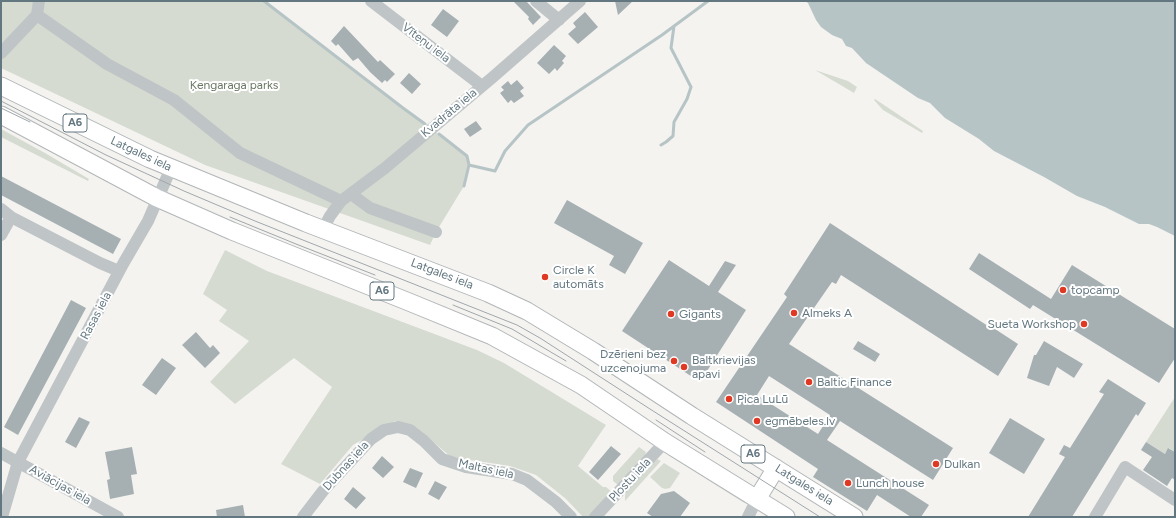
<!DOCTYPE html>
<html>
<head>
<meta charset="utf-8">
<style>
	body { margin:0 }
	#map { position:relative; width:1176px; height:518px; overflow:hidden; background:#f4f3f0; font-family:Figtree,sans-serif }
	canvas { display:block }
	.frame { position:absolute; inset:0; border:2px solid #637780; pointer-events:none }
</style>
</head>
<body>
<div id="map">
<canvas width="1176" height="518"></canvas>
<div class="frame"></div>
</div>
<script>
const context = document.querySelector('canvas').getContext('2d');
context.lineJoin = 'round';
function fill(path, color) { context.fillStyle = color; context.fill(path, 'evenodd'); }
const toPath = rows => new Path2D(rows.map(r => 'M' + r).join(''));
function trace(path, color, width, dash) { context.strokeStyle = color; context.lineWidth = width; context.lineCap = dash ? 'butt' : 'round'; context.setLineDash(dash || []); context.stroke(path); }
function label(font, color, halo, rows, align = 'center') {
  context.font = font + ' Figtree,sans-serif'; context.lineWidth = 4; context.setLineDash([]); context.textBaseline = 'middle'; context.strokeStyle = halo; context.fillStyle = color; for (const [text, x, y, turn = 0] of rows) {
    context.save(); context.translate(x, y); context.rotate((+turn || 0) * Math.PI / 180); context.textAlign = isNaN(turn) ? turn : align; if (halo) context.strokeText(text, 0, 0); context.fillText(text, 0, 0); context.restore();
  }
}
fill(toPath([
	[1,1,264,1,467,156,469,165,464,186,436,232,430,245,205,165,1,68],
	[815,70,848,81,857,87,854,93],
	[875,99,923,131,922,133,883,110,874,100],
	[1,129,45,153,89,179,88,181,1,137],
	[225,250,267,271,477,350,504,363,606,425,578,466,603,487,606,487,612,492,591,516,583,517,566,499,536,475,510,466,451,457,417,428,395,421,353,445,320,484,281,464,332,387,294,358,235,404,210,382,249,341,219,321,227,310,203,294],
	[1175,397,1175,452,1169,448,1165,454,1146,442],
	[639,447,646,452,645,456,618,485,613,481,613,476],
	[668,455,671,455,742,499,746,504],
	[657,459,661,461,625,501,625,496,626,492],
	[664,463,680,473,670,488,665,489,662,488,650,477]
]), '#d6dbd1');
fill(toPath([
	[805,1,1175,1,1175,236,1157,227,1149,224,1139,224,1105,207,1077,196,1044,177,994,151,979,139,945,118,930,103,918,98,866,63,852,48,846,46,842,39,832,35,821,27,816,20,808,3]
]), '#b6c4c6');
trace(toPath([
	[264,1,403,108,425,124],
	[439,134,467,156,469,165],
	[661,145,666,142,673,136,674,122,687,99,691,87,671,48,674,26],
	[464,186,469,165,495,171,505,151,528,125,662,35,708,1]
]), '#b6c4c6', 3);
fill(toPath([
	[513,1,526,1,541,17,533,25,528,19,529,17],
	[615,1,633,1,618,15],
	[443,9,459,21,447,37,431,25],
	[585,12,598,27,578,44,568,34,576,27,573,23],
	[344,26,378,62,380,60,395,74,387,82,385,80,382,83,370,72,358,58,353,61,338,44,336,46,331,41],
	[554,45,566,56,562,61,564,63,557,71,555,68,549,74,537,63],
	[409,73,421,84,412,94,400,83],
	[517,80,524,88,520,91,524,96,514,103,511,100,508,103,500,93,504,90,501,87,508,81,511,85],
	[476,121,482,129,470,137,464,129],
	[1,176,121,239,113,254,1,195],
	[567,200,643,243,625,274,609,265,614,256,554,223],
	[830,223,991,328,992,327,1018,344,998,376,841,275,836,284,832,282,789,344,953,448,933,480,840,421,827,440,929,505,921,517,911,517,877,495,867,511,813,477,818,469,716,402,787,297,784,294],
	[769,376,830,415,818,434,757,395],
	[979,253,1051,299,1072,265,1175,329,1175,358,1159,383,1033,305,1030,309,969,269],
	[669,260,709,286,725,261,736,265,718,292,746,310,700,382,622,331],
	[71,300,86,308,18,435,4,427],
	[196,332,210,348,213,345,220,353,205,368,182,345],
	[858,341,880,354,875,362,853,349],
	[1044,341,1083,364,1074,378,1057,367,1049,386,1027,378,1034,355,1036,355],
	[162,358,176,368,156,395,142,385],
	[1108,379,1146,403,1138,416,1136,414,1072,517,1028,517,1065,457,1059,454,1064,445,1070,448,1104,394,1099,392],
	[79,417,90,422,76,448,65,442],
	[1010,418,1045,439,1024,474,989,453],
	[1146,442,1165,454,1168,448,1175,452,1175,480,1172,478,1167,486,1143,470,1152,457,1141,450],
	[611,446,621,454,598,480,589,472],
	[132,447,137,474,131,475,134,494,110,499,107,480,110,479,105,452],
	[382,456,394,467,383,478,372,468],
	[410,468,423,473,416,488,403,482],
	[435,481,447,487,439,500,428,494],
	[353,487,366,498,356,509,344,499],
	[674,491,690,503,680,517,653,517,647,513,661,494],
	[243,505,245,517,217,517,216,510]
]), '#a6b0b2');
const highway = toPath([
	[1,86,150,159,306,223,488,293,527,311,593,351,692,416,854,517],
	[1,115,157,198,232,231,409,302,492,336,581,385,665,442,786,517],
	[757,499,776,468]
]);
trace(highway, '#b2b6b8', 19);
trace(toPath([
	[371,1,482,86],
	[536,1,559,20],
	[37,15,107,64,174,100,240,153,341,201],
	[1,53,37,15,39,1],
	[351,194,370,208,436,232],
	[1,209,11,217,1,235],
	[11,217,100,263,119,271],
	[323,229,330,216,341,201,385,168,493,77,580,1],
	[1,453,118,517],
	[2,517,18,462,123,264,148,221,171,168],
	[303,517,323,491,371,439,384,430,398,427,410,430,424,441,442,459,466,467,512,474,527,480,556,502,571,517],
	[595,517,665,442],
	[748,517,757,499],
	[1095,517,1125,467,1175,500]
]), '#bfc4c6', 12);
trace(highway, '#fff', 17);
trace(toPath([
	[1,101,106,155,184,191,255,221,517,325,540,338,650,409,820,517],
	[1,108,30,122],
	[230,217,296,244,375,275],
	[453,305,512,329,566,361],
	[656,420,705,452]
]), '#a0a7ab', 1);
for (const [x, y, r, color] of [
	[545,277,4,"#df3924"],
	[1063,290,4,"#df3924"],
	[794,313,4,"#df3924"],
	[671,314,4,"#df3924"],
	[1084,324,4,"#df3924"],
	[674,361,4,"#df3924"],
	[684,367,4,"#df3924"],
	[809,382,4,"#df3924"],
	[729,399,4,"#df3924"],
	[757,421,4,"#df3924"],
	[936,464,4,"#df3924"],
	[848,483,4,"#df3924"]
]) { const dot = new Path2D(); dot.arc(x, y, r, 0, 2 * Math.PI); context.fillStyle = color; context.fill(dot); trace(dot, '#fff', 1.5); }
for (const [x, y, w] of [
	[75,123,24],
	[382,291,24],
	[753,454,24]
]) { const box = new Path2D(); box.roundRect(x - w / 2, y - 9, w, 18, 3); context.fillStyle = '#fff'; context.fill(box); trace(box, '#637780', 1); }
label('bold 11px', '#637780', null, [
	["A6",75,123],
	["A6",382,291],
	["A6",753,454]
]);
label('12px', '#637780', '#fff', [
	["Vīteņu iela",426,43,37],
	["Kvadrāta iela",449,113,-40],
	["Latgales iela",141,154,25],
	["Latgales iela",442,274,21],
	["Rasas iela",96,316,-62],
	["Dubnas iela",346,466,-48],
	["Maltas iela",486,469,12],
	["Plostu iela",630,480,-47],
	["Aviācijas iela",60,485,29],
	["Latgales iela",804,485,32]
]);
label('12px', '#697862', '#fff', [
	["Ķengaraga parks",234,85]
]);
label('12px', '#637780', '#fff', [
	["Circle K",553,270],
	["automāts",553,284],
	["topcamp",1071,290],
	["Almeks A",802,313],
	["Gigants",679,314],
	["Sueta Workshop",1076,324,"right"],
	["Dzērieni bez",666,354,"right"],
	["uzcenojuma",666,368,"right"],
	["Baltkrievijas",692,360],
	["apavi",692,374],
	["Baltic Finance",817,382],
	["Pica LuLū",737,399],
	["egmēbeles.lv",765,421],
	["Dulkan",944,464],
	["Lunch house",856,483]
], 'left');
</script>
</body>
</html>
